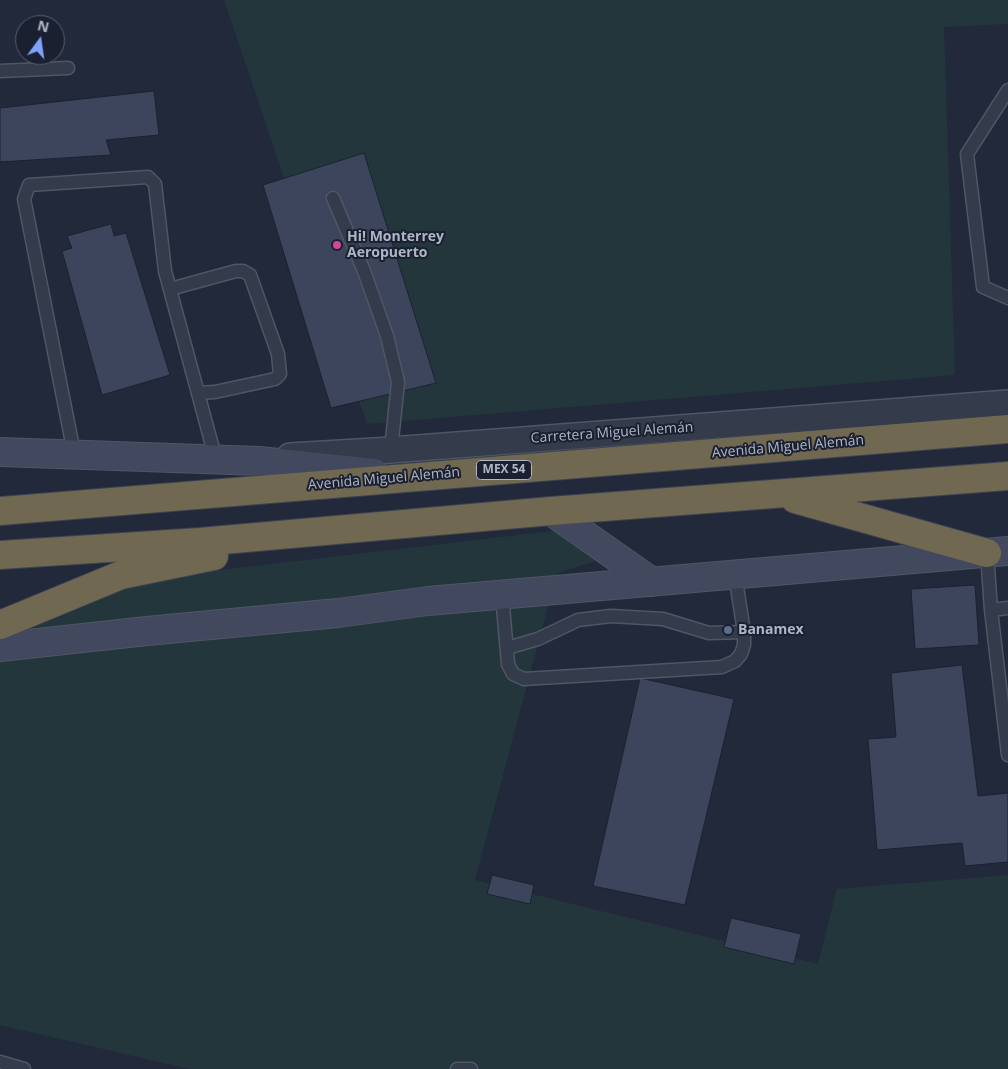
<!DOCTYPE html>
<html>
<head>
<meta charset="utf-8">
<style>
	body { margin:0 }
	#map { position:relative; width:1008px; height:1069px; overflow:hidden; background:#21293b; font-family:"Open Sans",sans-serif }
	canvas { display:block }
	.north { position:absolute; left:15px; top:15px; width:50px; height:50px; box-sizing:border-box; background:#1a202f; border:1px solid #565c6c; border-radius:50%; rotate:14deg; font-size:14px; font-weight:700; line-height:20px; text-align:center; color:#afb6c7 }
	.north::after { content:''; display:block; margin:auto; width:18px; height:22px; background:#7fa2fc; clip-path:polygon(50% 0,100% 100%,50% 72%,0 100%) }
</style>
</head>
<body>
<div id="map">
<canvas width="1008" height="1069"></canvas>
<div class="north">N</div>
</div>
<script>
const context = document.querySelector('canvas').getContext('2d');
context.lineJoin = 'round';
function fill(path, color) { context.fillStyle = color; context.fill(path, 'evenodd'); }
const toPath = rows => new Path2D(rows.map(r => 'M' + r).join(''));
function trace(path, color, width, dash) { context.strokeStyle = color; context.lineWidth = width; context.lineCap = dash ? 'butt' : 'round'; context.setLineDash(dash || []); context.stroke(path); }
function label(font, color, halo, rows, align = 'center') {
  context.font = font + ' "Open Sans",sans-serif'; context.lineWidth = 4; context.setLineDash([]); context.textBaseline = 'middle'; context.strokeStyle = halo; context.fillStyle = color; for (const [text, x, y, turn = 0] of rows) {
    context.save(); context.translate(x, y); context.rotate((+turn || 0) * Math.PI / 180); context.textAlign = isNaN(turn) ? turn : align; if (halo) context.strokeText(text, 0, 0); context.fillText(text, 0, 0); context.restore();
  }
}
fill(toPath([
	[224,0,1008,0,1008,24,944,27,955,375,367,424],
	[561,530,599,560,557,573,475,880,818,964,837,889,1008,875,1008,1069,189,1069,0,1025,0,638,126,581]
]), '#23363c');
const building = toPath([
	[154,91,159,135,106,140,111,155,0,162,0,108,154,91],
	[364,153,436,383,331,408,263,185,364,153],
	[111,224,114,236,126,233,170,375,102,395,62,251,72,248,67,236,111,224],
	[975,585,979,645,915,649,911,589,975,585],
	[962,665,978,796,1008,793,1008,862,965,866,962,843,877,850,868,739,896,737,891,673,962,665],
	[640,678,734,699,685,905,593,886,640,678],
	[492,875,534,885,530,904,487,894,492,875],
	[731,918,801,934,794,964,724,947,731,918]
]);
fill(building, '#3c455b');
trace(building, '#1c2231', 1);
const lane = toPath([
	[0,71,68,68],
	[1008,90,967,154,983,287,1008,298],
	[333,198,364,271,387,336,398,382,391,450],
	[170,289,236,271,243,271,250,275,278,354,280,374,275,379,215,392,198,393],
	[74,453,24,199,29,185,148,177,155,184,165,271,216,460],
	[987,553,991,610,1008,755],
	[502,595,508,664,513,674,524,679,722,667,735,661,741,654,744,645,744,632,735,574],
	[991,610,1008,608],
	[507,648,538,639,578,620,611,616,663,619,709,633,744,632],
	[0,1062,24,1069],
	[457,1069,471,1069]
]);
const street = toPath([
	[290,456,391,450,1008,403]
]);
const secondary = toPath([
	[0,452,259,461,374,473],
	[551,511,652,582],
	[0,647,147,631,338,613,428,601,1008,551]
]);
const highway = toPath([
	[795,499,987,553],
	[0,511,1008,429],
	[0,555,200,542,551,511,1008,476],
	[0,625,121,575,214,556]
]);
trace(lane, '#4f5665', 15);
trace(street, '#4f5665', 28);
trace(secondary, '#4f5665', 30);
trace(highway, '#3c4352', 30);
trace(lane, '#343b4b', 12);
trace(street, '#343b4b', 25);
trace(secondary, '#42495e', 28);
trace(highway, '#716851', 28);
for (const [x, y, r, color] of [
	[337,245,5,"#d1479c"],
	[728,630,5,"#5c6f8a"]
]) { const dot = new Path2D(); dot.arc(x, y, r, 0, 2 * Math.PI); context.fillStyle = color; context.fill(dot); trace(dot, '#1a202f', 2); }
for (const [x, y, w] of [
	[504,470,55]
]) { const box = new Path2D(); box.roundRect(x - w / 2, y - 9.5, w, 19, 4); context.fillStyle = '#1a202f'; context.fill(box); trace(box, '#afb6c7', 1); }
label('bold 12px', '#afb6c7', null, [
	["MEX 54",504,470]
]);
label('bold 14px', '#afb6c7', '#1a202f', [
	["Hi! Monterrey",347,237],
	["Aeropuerto",347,253],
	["Banamex",738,630]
], 'left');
label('14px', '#afb6c7', '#1a202f', [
	["Carretera Miguel Alemán",612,433,-4],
	["Avenida Miguel Alemán",788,447,-5],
	["Avenida Miguel Alemán",384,479,-5]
]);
</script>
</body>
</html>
